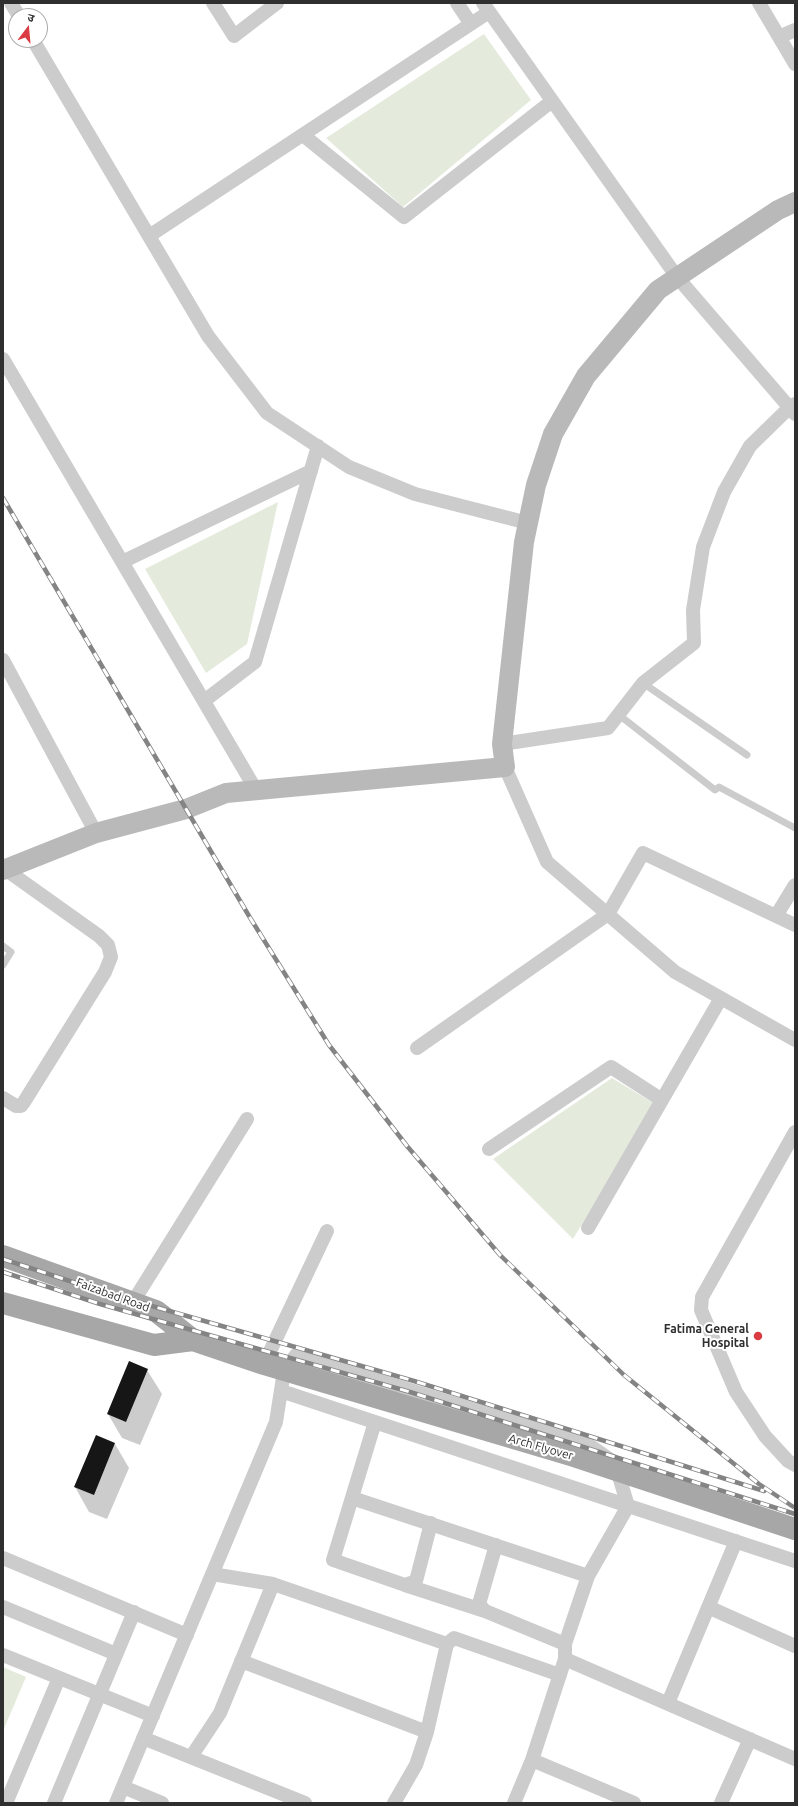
<!DOCTYPE html>
<html>
<head>
<meta charset="utf-8">
<style>
	body { margin:0 }
	#map { position:relative; width:798px; height:1806px; overflow:hidden; background:#fff; font-family:Ubuntu,"Noto Sans Devanagari",sans-serif }
	canvas { display:block }
	.frame { position:absolute; inset:0; border:4px solid #2f2f2f; pointer-events:none }
	.north { position:absolute; left:8px; top:8px; width:40px; height:40px; box-sizing:border-box; background:#fff; border:1px solid #acacac; border-radius:50%; rotate:16deg; font-size:11px; font-weight:700; line-height:16px; text-align:center; color:#2f2f2f }
	.north::after { content:''; display:block; margin:auto; width:14px; height:18px; background:#db3b42; clip-path:polygon(50% 0,100% 100%,50% 72%,0 100%) }
</style>
</head>
<body>
<div id="map">
<canvas width="798" height="1806"></canvas>
<div class="frame"></div>
<div class="north">उ</div>
</div>
<script>
const context = document.querySelector('canvas').getContext('2d');
context.lineJoin = 'round';
function fill(path, color) { context.fillStyle = color; context.fill(path, 'evenodd'); }
const toPath = rows => new Path2D(rows.map(r => 'M' + r).join(''));
function trace(path, color, width, dash) { context.strokeStyle = color; context.lineWidth = width; context.lineCap = dash ? 'butt' : 'round'; context.setLineDash(dash || []); context.stroke(path); }
function label(font, color, halo, rows, align = 'center') {
  context.font = font + ' Ubuntu,sans-serif'; context.lineWidth = 4; context.setLineDash([]); context.textBaseline = 'middle'; context.strokeStyle = halo; context.fillStyle = color; for (const [text, x, y, turn = 0] of rows) {
    context.save(); context.translate(x, y); context.rotate((+turn || 0) * Math.PI / 180); context.textAlign = isNaN(turn) ? turn : align; if (halo) context.strokeText(text, 0, 0); context.fillText(text, 0, 0); context.restore();
  }
}
fill(toPath([
	[484,34,531,100,403,207,326,138],
	[278,502,247,644,206,673,145,569],
	[612,1078,655,1104,573,1239,493,1159],
	[3,1667,26,1677,3,1731]
]), '#e4ebdd');
fill(toPath([
	[147,1370,162,1394,140,1445,122,1438,108,1414],
	[97,1436,115,1444,129,1468,107,1519,89,1512,75,1487]
]), '#0003');
fill(toPath([
	[129,1361,148,1369,126,1422,107,1414],
	[96,1435,115,1443,94,1495,74,1487]
]), '#161616');
trace(toPath([
	[643,683,747,755],
	[619,715,715,790,719,787,795,828],
	[3,946,11,952,3,965]
]), '#ccc', 7);
trace(toPath([
	[11,3,19,16],
	[213,3,234,36,277,3],
	[457,3,471,24],
	[483,3,677,277,795,414],
	[759,3,795,64],
	[779,37,795,30],
	[33,40,208,336,267,413,349,467,415,494,528,523],
	[303,135,404,217,552,101],
	[149,236,489,12],
	[3,359,256,790],
	[122,562,311,471],
	[3,660,96,833],
	[204,701,255,662,318,446],
	[502,744,608,728,643,683,694,643,693,610,703,547,724,492,750,446,790,407,795,404],
	[505,767,547,862,675,972,795,1040],
	[776,916,795,885],
	[417,1048,608,914,643,853,795,925],
	[3,1098,16,1106,21,1106,24,1102,105,972,111,957,108,945,99,936,5,869],
	[795,1132,702,1297,701,1310,736,1392,765,1436,788,1461,795,1465],
	[489,1149,611,1067,662,1100],
	[588,1228,721,998],
	[133,1302,247,1119],
	[264,1364,327,1231],
	[281,1391,795,1561],
	[375,1422,333,1560,405,1585,416,1581,431,1523],
	[352,1498,588,1576],
	[496,1545,479,1604,485,1611,565,1644],
	[3,1558,187,1635],
	[212,1574,273,1584,447,1644],
	[405,1585,485,1611],
	[3,1607,116,1654],
	[708,1607,795,1646],
	[3,1655,153,1716],
	[565,1659,795,1759],
	[241,1661,427,1732],
	[668,1703,736,1541],
	[143,1738,305,1803],
	[191,1757,220,1713,273,1584],
	[532,1760,634,1803],
	[123,1787,162,1803],
	[6,1803,59,1678],
	[54,1803,134,1612],
	[116,1803,276,1422,284,1371,296,1355,589,1445,615,1463,628,1506,588,1576,565,1644,565,1659,532,1760,514,1803],
	[394,1803,416,1765,427,1732,447,1644,454,1638,560,1675],
	[721,1803,750,1739]
]), '#ccc', 14);
trace(toPath([
	[3,870,96,833,186,809,226,793,505,767,502,744,524,542,536,485,553,434,586,376,658,290,778,210,795,202]
]), '#b9b9b9', 20);
trace(toPath([
	[3,1256,156,1311,193,1340,264,1364,574,1456,795,1529],
	[3,1303,154,1345,193,1340]
]), '#a7a7a7', 22);
const rail = toPath([
	[3,498,249,916,329,1045,407,1146,500,1255,624,1375,759,1484,795,1508],
	[3,1259,103,1292,414,1381,764,1491],
	[3,1272,100,1304,410,1392,795,1514]
]);
trace(rail, '#848484', 4.5);
trace(rail, '#fff', 3, [9]);
for (const [x, y, r, color] of [
	[758,1336,5,"#db3b42"]
]) { const dot = new Path2D(); dot.arc(x, y, r, 0, 2 * Math.PI); context.fillStyle = color; context.fill(dot); trace(dot, '#fff', 1.5); }
label('12px', '#2f2f2f', '#fff', [
	["Faizabad Road",113,1295,20],
	["Arch Flyover",541,1447,16]
]);
label('bold 12px', '#2f2f2f', '#fff', [
	["Fatima General",749,1329],
	["Hospital",749,1343]
], 'right');
</script>
</body>
</html>
